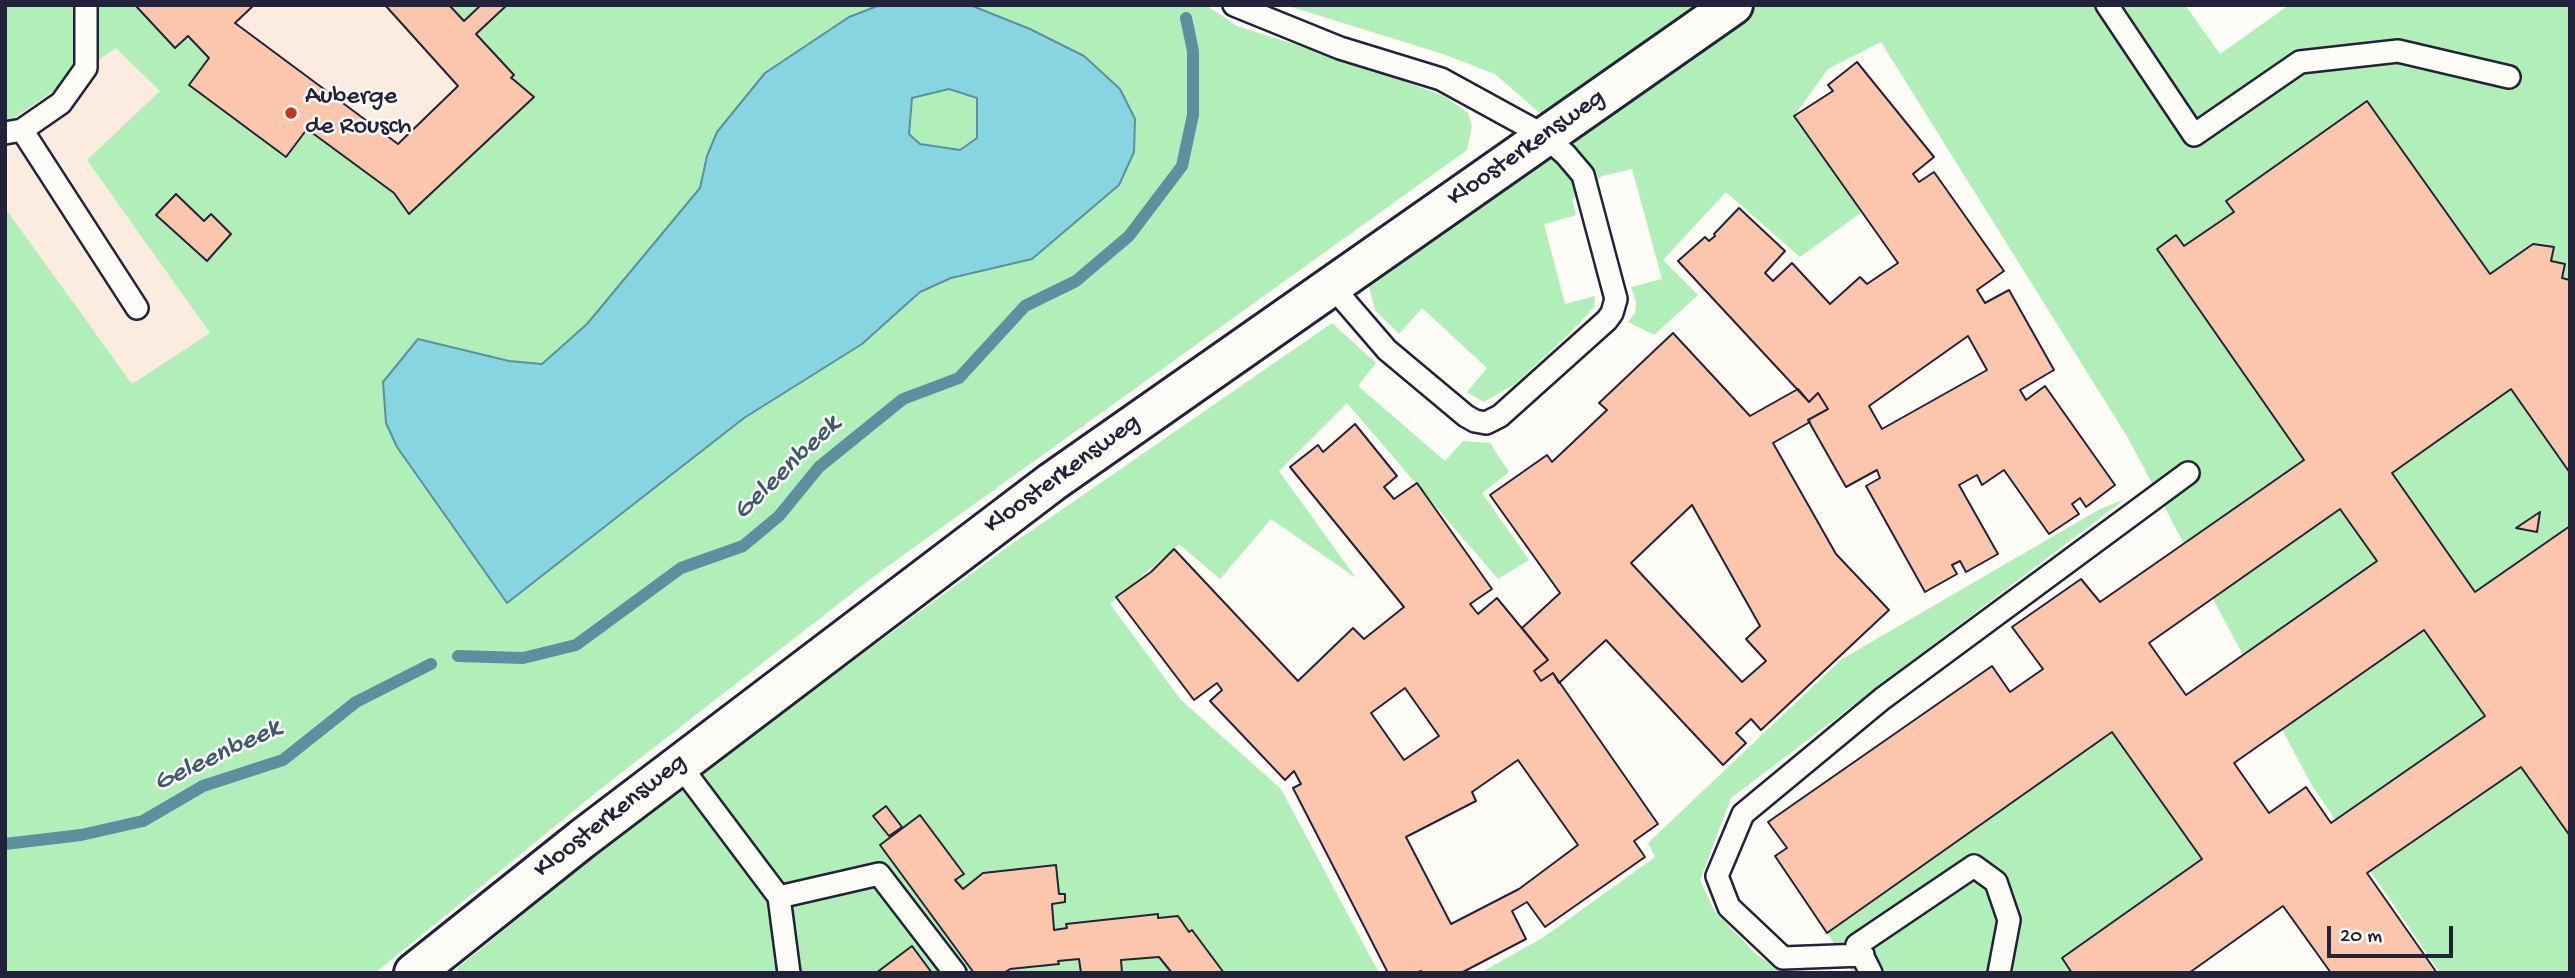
<!DOCTYPE html>
<html>
<head>
<meta charset="utf-8">
<style>
	body { margin:0 }
	#map { position:relative; width:2575px; height:978px; overflow:hidden; background:#fdfcf7; font-family:"Gochi Hand",sans-serif }
	canvas { display:block }
	.frame { position:absolute; inset:0; border:7px solid #22223b; pointer-events:none }
	.scale { position:absolute; left:2327px; top:926px; width:126px; height:32px; box-sizing:border-box; border:4px solid #22223b; border-top:0; padding-left:9px; font-size:21px; line-height:24px; white-space:nowrap; color:#22223b; -webkit-text-stroke:5px #fdfcf7; paint-order:stroke }
</style>
</head>
<body>
<div id="map">
<canvas width="2575" height="978"></canvas>
<div class="frame"></div>
<div class="scale">20 m</div>
</div>
<script>
const context = document.querySelector('canvas').getContext('2d');
context.lineJoin = 'round';
function fill(path, color) { context.fillStyle = color; context.fill(path, 'evenodd'); }
const toPath = rows => new Path2D(rows.map(r => 'M' + r).join(''));
function trace(path, color, width, dash) { context.strokeStyle = color; context.lineWidth = width; context.lineCap = dash ? 'butt' : 'round'; context.setLineDash(dash || []); context.stroke(path); }
function label(font, color, halo, rows, align = 'center') {
  context.font = font + ' "Gochi Hand",sans-serif'; context.lineWidth = 5; context.setLineDash([]); context.textBaseline = 'middle'; context.strokeStyle = halo; context.fillStyle = color; for (const [text, x, y, turn = 0] of rows) {
    context.save(); context.translate(x, y); context.rotate((+turn || 0) * Math.PI / 180); context.textAlign = isNaN(turn) ? turn : align; if (halo) context.strokeText(text, 0, 0); context.fillText(text, 0, 0); context.restore();
  }
}
fill(toPath([
	[5,5,649,5,384,254,302,288,119,418,5,265]
]), '#fcece0');
fill(toPath([
	[5,5,135,5,188,36,209,58,190,85,286,157,307,129,394,193,409,213,534,97,514,80,476,34,507,5,880,5,849,18,765,73,707,156,700,188,587,324,542,364,509,361,418,339,507,603,744,418,862,344,920,292,951,278,1032,259,1119,185,1134,152,1135,120,1120,89,1084,56,1030,29,970,5,1206,5,1237,26,1357,64,1444,96,1468,113,1472,126,1467,150,877,574,598,791,375,973,5,973,5,208,132,384,210,333,87,160,160,91,116,48,5,124],
	[449,5,481,5,464,21],
	[1285,5,2185,5,2220,54,2289,5,2570,5,2570,973,2440,973,2311,784,2128,438,1881,42,1828,69,1794,116,1862,212,1800,257,1726,192,1663,260,1698,295,1654,335,1628,322,1635,313,1636,302,1631,287,1662,279,1632,169,1602,176,1572,200,1576,215,1544,224,1565,304,1595,296,1594,307,1569,334,1515,384,1484,402,1467,392,1487,368,1422,308,1399,334,1375,310,1369,287,1574,143,1495,74,1443,54],
	[949,89,977,98,977,138,960,150,920,144,909,134,912,97],
	[1332,323,1376,363,1358,386,1445,461,1463,441,1490,443,1509,472,1482,493,1529,560,1498,579,1347,403,1279,471,1356,578,1271,519,1220,579,1179,544,1110,604,1181,700,1281,789,1379,973,459,973,456,969,667,798,1002,551],
	[2125,499,1731,798,1700,880,1715,912,1756,954,1785,973,1480,973,1544,937,1655,857,1648,843,1842,659,2100,509],
	[2112,732,2202,859,2062,958,2072,973,1801,973,1852,971,1827,933]
]), '#b0f0b8');
const water = toPath([
	[880,5,970,5,1030,29,1084,56,1120,89,1135,119,1134,152,1119,185,1032,259,951,278,920,292,862,344,744,418,507,603,397,447,386,423,383,382,418,339,509,361,542,364,587,324,700,188,707,156,717,132,765,73,849,17,880,5],
	[949,89,977,98,977,138,960,150,920,144,909,134,912,98,949,89]
]);
fill(water, '#86d6e1');
trace(water, '#5e8e9f', 2);
trace(toPath([
	[458,656,523,658,576,645,681,568,743,546,779,516,819,467,903,399,959,378,1025,306,1076,281,1129,236,1182,166,1193,115,1193,51,1186,18],
	[5,844,81,835,143,821,203,786,283,760,356,702,431,664]
]), '#5e8e9f', 12);
const building = toPath([
	[135,5,254,5,235,23,398,144,458,86,385,5,449,5,464,21,481,5,507,5,476,34,514,75,511,78,514,80,534,97,409,214,394,193,307,129,286,157,189,85,209,58,188,36,175,48,135,5],
	[1857,62,1934,157,1913,174,1919,182,1934,172,2004,271,1977,290,1985,303,2009,290,2054,370,2020,390,2026,400,2045,386,2115,485,2086,507,2080,498,2072,504,2079,514,2049,534,2004,470,1982,485,1977,475,1959,485,1998,554,1966,572,1960,561,1952,565,1957,574,1925,592,1866,486,1880,478,1877,470,1846,487,1808,420,1828,409,1818,393,1809,402,1678,261,1705,237,1709,241,1715,236,1714,234,1739,208,1785,251,1765,273,1773,281,1792,263,1830,304,1860,277,1867,284,1898,263,1794,116,1833,91,1828,85,1857,62],
	[1968,336,1987,370,1882,429,1869,406,1968,336],
	[2367,101,2490,274,2533,244,2554,247,2551,261,2565,264,2562,278,2570,280,2570,473,2511,389,2392,473,2475,592,2570,526,2570,836,2521,767,2367,873,2437,973,2331,973,2283,906,2189,973,2072,973,2062,958,2202,859,2112,732,1827,933,1775,856,1787,848,1768,822,1992,666,2010,692,2043,669,2012,627,2081,579,2100,602,2304,460,2157,249,2176,235,2184,246,2234,212,2226,201,2367,101],
	[2340,509,2377,561,2186,695,2149,643,2340,509],
	[2424,630,2485,716,2331,823,2306,787,2269,813,2234,763,2424,630],
	[176,194,204,221,211,214,231,234,207,261,156,215,176,194],
	[1673,333,1750,416,1798,389,1809,402,1818,393,1828,409,1808,420,1810,422,1773,443,1836,554,1889,610,1761,730,1751,719,1736,733,1746,743,1723,765,1606,640,1559,683,1553,673,1541,681,1534,671,1548,660,1522,628,1560,593,1490,495,1547,455,1552,462,1607,410,1599,403,1673,333],
	[1692,505,1760,626,1746,639,1766,661,1742,682,1631,563,1692,505],
	[1355,424,1397,476,1384,487,1394,499,1417,483,1492,589,1470,604,1478,614,1497,598,1548,660,1534,671,1541,681,1553,673,1658,824,1634,841,1645,857,1545,927,1527,902,1512,911,1526,939,1461,973,1422,973,1421,971,1417,973,1388,973,1293,788,1301,784,1294,771,1285,780,1210,701,1222,690,1217,683,1194,700,1116,597,1151,572,1174,549,1298,681,1353,628,1364,639,1404,607,1290,467,1318,445,1323,452,1355,424],
	[1405,688,1439,736,1404,760,1371,713,1405,688],
	[1518,760,1578,845,1519,889,1451,924,1406,837,1476,801,1472,792,1518,760],
	[2540,512,2537,532,2516,528,2540,512],
	[886,806,902,827,889,836,873,816,886,806],
	[920,815,964,874,955,880,963,889,983,873,1056,865,1059,894,1065,894,1065,902,1052,904,1054,930,1067,928,1066,924,1158,914,1158,918,1178,916,1189,932,1192,930,1224,973,1172,973,1159,957,1121,960,1122,973,1081,973,1079,959,1058,961,1059,964,1010,969,1004,973,974,973,880,845,920,815],
	[912,946,932,973,876,973,912,946]
]);
fill(building, '#fbc6ac');
trace(building, '#22223b', 2);
const service = toPath([
	[1234,5,1340,48,1441,79,1545,136,1566,155,1583,175,1616,299,1612,313,1607,320,1500,416,1486,423,1475,421,1466,416,1387,350,1331,285],
	[2107,5,2194,135,2300,62,2398,51,2509,77],
	[22,130,137,308],
	[5,133,22,130,61,103,86,68,86,5],
	[679,764,779,897,789,973],
	[779,897,879,874,955,973],
	[1863,955,1783,958,1729,907,1717,876,1743,814,1882,699,2188,473],
	[1871,973,1857,945,1974,866,1996,882,2009,920,1999,973]
]);
const minor = toPath([
	[414,973,582,839,1052,482,1733,5]
]);
trace(service, '#22223b', 26);
trace(minor, '#22223b', 44);
trace(service, '#fdfcf7', 21);
trace(minor, '#fdfcf7', 38);
for (const [x, y, r, color] of [
	[291,113,7,"#c8321e"]
]) { const dot = new Path2D(); dot.arc(x, y, r, 0, 2 * Math.PI); context.fillStyle = color; context.fill(dot); trace(dot, '#fdfcf7', 2.5); }
label('26px', '#22223b', '#fdfcf7', [
	["Auberge",305,98],
	["de Rousch",305,128]
], 'left');
label('26px', '#22223b', '#fdfcf7', [
	["Kloosterkensweg",1527,149,-35],
	["Kloosterkensweg",1063,475,-36],
	["Kloosterkensweg",611,817,-38]
]);
label('italic 28px', '#40586d', '#fdfcf7', [
	["Geleenbeek",788,469,-44],
	["Geleenbeek",218,757,-25]
]);
</script>
</body>
</html>
